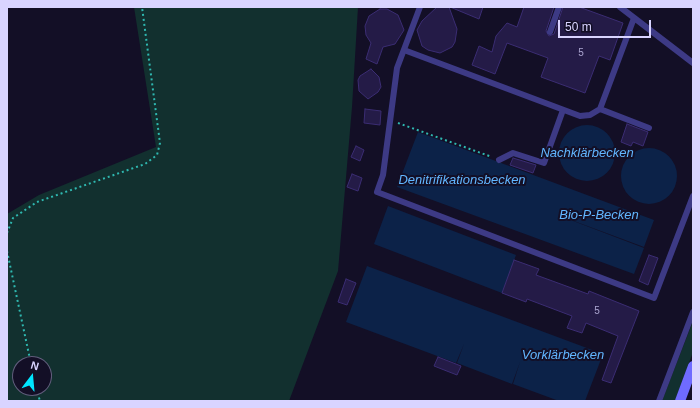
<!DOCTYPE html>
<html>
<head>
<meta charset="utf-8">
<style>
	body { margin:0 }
	#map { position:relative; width:700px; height:408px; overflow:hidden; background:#130f26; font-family:Arial,sans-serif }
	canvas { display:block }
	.frame { position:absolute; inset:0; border:8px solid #d9d4ff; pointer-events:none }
	.north { position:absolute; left:12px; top:356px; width:40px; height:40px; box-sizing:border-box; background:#130f26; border:1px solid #625e7d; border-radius:50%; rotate:16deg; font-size:11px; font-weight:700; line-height:16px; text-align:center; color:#d9d4ff }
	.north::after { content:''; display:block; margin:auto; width:14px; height:18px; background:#00e5ff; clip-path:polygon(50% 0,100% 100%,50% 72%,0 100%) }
	.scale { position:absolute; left:558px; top:20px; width:93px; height:18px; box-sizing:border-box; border:2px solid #d9d4ff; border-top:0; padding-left:5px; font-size:12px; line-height:14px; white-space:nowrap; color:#d9d4ff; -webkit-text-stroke:3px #130f26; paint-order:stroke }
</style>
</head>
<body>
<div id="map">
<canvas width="700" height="408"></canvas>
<div class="frame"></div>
<div class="north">N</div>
<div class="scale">50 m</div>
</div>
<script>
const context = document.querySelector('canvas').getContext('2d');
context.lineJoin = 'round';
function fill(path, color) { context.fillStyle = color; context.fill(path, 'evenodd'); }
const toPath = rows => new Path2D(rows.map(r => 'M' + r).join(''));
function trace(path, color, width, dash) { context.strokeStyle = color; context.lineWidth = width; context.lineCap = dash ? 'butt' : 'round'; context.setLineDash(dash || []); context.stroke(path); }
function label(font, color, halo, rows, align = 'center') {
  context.font = font + ' Arial,sans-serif'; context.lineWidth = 4; context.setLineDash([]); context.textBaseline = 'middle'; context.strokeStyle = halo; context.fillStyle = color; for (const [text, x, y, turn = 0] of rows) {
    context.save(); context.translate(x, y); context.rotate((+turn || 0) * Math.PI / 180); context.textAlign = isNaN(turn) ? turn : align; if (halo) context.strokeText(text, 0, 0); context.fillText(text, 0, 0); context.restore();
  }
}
fill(toPath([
	[134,7,358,7,352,107,338,271,289,401,7,401,7,214,39,195,156,147],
	[20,364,44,364,44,388,20,388],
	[693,321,693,352,675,401,662,401]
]), '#12302f');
fill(toPath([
	'559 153a28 28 0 1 1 56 0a28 28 0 1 1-56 0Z',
	[418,132,654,220,644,247,574,221,580,204,574,221,568,219,644,248,634,274,397,187],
	'621 176a28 28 0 1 1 56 0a28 28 0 1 1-56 0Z',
	[388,206,516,255,502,293,374,244],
	[367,266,603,354,585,401,559,401,513,384,520,362,512,384,457,363,464,344,456,363,346,322]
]), '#0c2248');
const building = toPath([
	[437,7,449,7,457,29,455,42,452,47,440,53,428,50,422,46,417,30,422,21,437,7],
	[450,7,483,7,479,19,450,7],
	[524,7,554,7,546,31,549,36,554,34,563,7,579,7,623,23,610,60,599,56,585,93,541,77,548,58,507,43,495,74,472,65,479,46,492,52,496,36,507,23,517,27,524,7],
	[380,9,387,9,398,15,404,30,395,44,383,47,377,64,366,59,371,43,366,35,365,26,369,16,380,9],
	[371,69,379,77,381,87,378,92,368,99,359,91,358,80,360,76,371,69],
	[365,109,381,111,380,125,364,123,365,109],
	[627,124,648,132,643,146,633,142,631,146,621,142,627,124],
	[356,146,364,150,360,161,351,157,356,146],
	[513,158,536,165,533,173,510,165,513,158],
	[352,174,362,178,358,191,347,187,352,174],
	[649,255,658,258,648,285,639,281,649,255],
	[514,260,539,269,536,275,588,294,589,291,639,311,611,383,602,380,618,336,586,323,582,333,567,328,572,316,527,299,526,302,502,293,514,260],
	[346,279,356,283,347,305,338,302,346,279],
	[438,357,461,366,457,375,434,366,438,357]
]);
fill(building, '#241b47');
trace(building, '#3b2d73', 1);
trace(toPath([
	[398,123,492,157],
	[7,233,13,218,37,202,145,164,157,155,160,143,142,7],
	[7,251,31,364],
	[36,388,40,401]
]), '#2fb8b0', 2, [2, 3]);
trace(toPath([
	[420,7,397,68,383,175,377,192,654,298,693,196],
	[620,7,693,63],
	[550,32,559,7],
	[404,50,580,116,590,115,600,109,634,18],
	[600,109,649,128],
	[499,160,513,153,544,163,563,110],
	[659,401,693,312]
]), '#3d3a85', 6);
trace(toPath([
	[680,401,693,366]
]), '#6f6bff', 10);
label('10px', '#aca6d1', null, [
	["5",581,53],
	["5",597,311]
]);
label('italic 13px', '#62b6ff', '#130f26', [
	["Nachklärbecken",587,153],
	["Denitrifikationsbecken",462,180],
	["Bio-P-Becken",599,215],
	["Vorklärbecken",563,355]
]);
</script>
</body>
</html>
